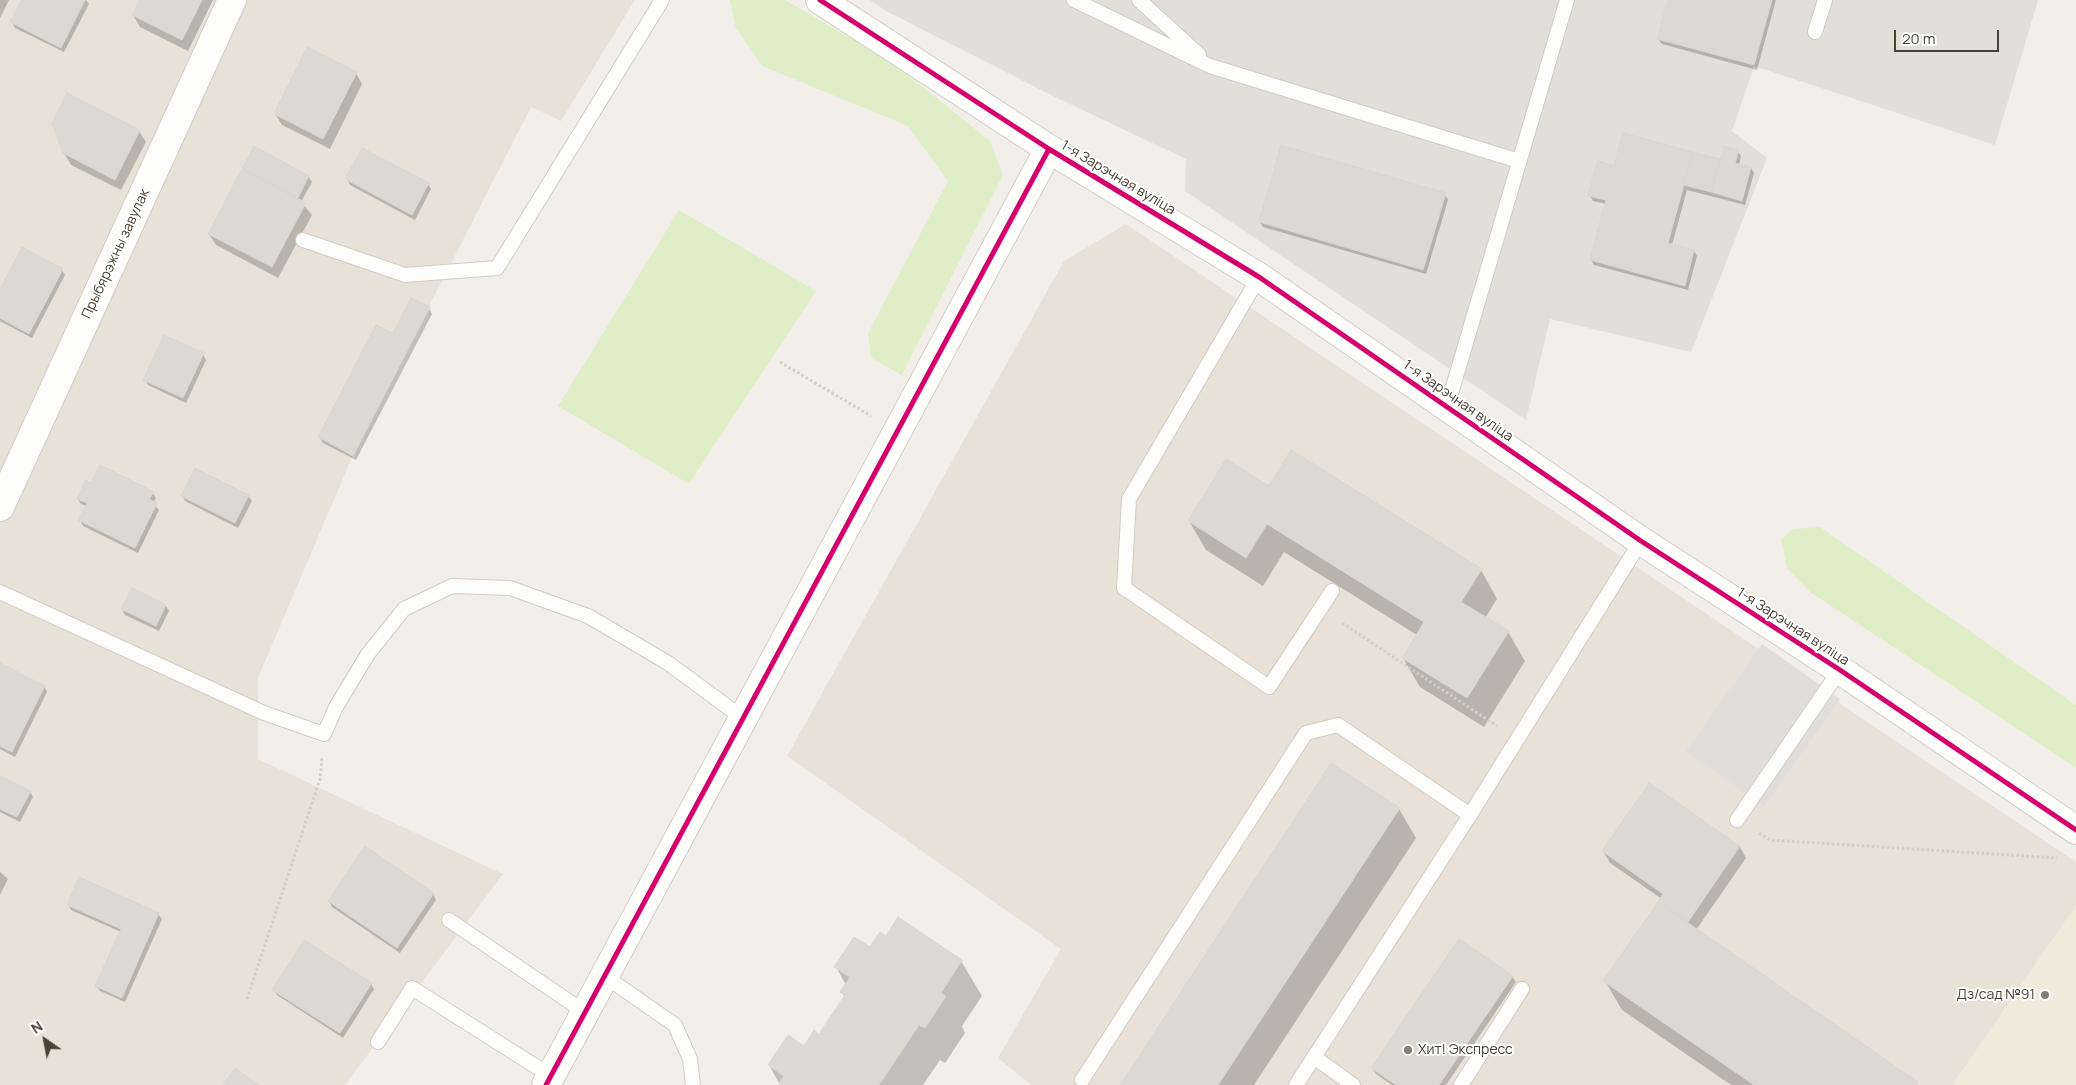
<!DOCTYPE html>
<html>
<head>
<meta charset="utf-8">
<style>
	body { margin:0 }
	#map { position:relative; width:2076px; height:1085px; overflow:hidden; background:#f2efea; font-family:Manrope,sans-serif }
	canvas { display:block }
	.north { position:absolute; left:20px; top:1015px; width:50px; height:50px; -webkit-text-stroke:4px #fff; paint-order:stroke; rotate:327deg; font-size:14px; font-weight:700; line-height:20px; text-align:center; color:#494135 }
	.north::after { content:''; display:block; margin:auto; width:18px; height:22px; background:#494135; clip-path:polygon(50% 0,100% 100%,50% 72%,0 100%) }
	.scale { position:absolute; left:1894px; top:30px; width:105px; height:22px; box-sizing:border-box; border:2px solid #494135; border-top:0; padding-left:6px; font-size:15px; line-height:18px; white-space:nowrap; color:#494135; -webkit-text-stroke:4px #fff; paint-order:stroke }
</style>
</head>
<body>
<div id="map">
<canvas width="2076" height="1085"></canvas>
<div class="north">N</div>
<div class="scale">20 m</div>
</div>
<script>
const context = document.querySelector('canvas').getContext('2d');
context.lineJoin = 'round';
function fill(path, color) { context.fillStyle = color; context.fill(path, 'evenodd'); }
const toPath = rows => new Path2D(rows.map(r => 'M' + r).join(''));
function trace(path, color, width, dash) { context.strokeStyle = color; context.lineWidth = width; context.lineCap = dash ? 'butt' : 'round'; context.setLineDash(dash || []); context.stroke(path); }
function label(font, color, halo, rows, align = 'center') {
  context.font = font + ' Manrope,sans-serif'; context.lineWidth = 4; context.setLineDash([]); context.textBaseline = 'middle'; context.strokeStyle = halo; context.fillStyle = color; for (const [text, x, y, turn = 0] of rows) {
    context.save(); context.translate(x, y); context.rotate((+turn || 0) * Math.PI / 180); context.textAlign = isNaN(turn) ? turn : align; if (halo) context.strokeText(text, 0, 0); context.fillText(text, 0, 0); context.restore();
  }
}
fill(toPath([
	[0,0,635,0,561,121,531,107,353,455,258,678,258,759,503,874,345,1085,0,1085],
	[1126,224,2076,862,2076,1085,1031,1085,998,1058,1061,949,787,756,1064,261]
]), '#e7e1d7');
fill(toPath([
	[870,0,2038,0,1995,145,1754,66,1732,131,1767,158,1691,352,1550,319,1526,420,1185,191,1186,159,1053,96,886,11]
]), '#e2ded8');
fill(toPath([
	[2076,905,2076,1085,1952,1085]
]), '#f1eadb');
fill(toPath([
	[730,0,785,0,892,62,990,141,1003,175,902,375,871,358,868,333,948,181,908,126,762,66,735,26],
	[679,210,816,291,689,484,558,406],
	[1820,527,2076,705,2076,768,1810,592,1787,568,1781,539,1793,529]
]), '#e0eec7');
fill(toPath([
	[1762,644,1840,699,1764,806,1686,751]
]), '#e1deda');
fill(toPath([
	[0,0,9,0,0,18],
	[23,0,86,0,89,4,64,52,15,28,12,22],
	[141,0,213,0,188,51,140,27,133,15],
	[1669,0,1776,0,1757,70,1662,44,1658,39],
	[356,73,362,84,330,149,282,125,275,114],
	[139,131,146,142,121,190,71,165,64,153],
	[1624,135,1721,161,1738,151,1741,156,1739,165,1751,168,1754,173,1745,205,1687,190,1672,245,1694,251,1697,256,1688,290,1594,265,1591,260,1606,204,1593,201,1590,196,1615,167],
	[254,148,308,176,312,182,301,202,312,215,278,278,216,245,209,234],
	[347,179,428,184,431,189,415,220,350,185],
	[1445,194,1448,200,1426,274,1263,227,1260,222],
	[62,270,65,275,32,338,0,321,0,292],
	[429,308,432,314,356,460,323,443,320,437,394,335],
	[203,354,206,360,186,403,148,385,145,380],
	[91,484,153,493,156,498,153,503,159,510,138,553,83,526,80,520,86,506,81,504,78,499],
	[1269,488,1481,570,1497,599,1485,618,1508,632,1525,661,1484,727,1420,687,1403,658,1417,635,1284,552,1263,586,1206,550,1189,521],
	[182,496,248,496,252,501,238,528,185,501],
	[166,606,169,611,159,631,125,615,122,609],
	[0,665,44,686,47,692,15,757,0,749],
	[0,777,30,792,33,797,20,822,0,812],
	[1399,809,1416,838,1254,1085,1122,1085],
	[1740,847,1746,858,1696,930,1918,1085,1731,1085,1622,1010,1605,981,1662,907,1660,902,1662,899,1610,863,1603,851],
	[0,872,8,879,0,895],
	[433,894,436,900,400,953,332,907,329,901],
	[68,904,158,914,162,919,125,1002,100,991,97,986,121,932,71,910],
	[898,919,961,961,982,996,962,1026,965,1033,945,1063,940,1060,923,1085,780,1085,769,1065,804,1048,820,1035,845,998,842,992,846,985,836,967,870,949,886,937],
	[1512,977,1516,982,1446,1085,1392,1085,1376,1074,1372,1068],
	[371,984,374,989,343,1038,277,995,274,990]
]), '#0003');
const building = toPath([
	[22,0,85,0,61,48,10,22,22,0],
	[140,0,202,0,182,40,132,15,140,0],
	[1668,0,1772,0,1754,65,1657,39,1668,0],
	[307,47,357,72,323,139,274,114,307,47],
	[67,93,140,130,115,180,63,153,52,123,67,93],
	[1623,133,1693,152,1668,243,1694,250,1685,286,1590,260,1606,200,1588,196,1598,161,1614,166,1623,133],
	[1281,145,1446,193,1423,270,1259,222,1281,145],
	[254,146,309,176,298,198,242,169,254,146],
	[1724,146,1739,150,1735,163,1751,167,1742,201,1711,192,1724,146],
	[362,148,429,183,412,215,345,179,362,148],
	[1693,152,1720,159,1711,192,1684,185,1693,152],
	[242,169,306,203,272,267,208,234,242,169],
	[22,247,63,269,29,334,0,318,0,289,22,247],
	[411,298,430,307,353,456,318,437,376,325,393,333,411,298],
	[164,335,204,353,183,398,143,380,164,335],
	[1291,450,1482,569,1461,602,1509,631,1467,698,1402,658,1424,622,1267,524,1246,558,1188,521,1226,459,1269,486,1291,450],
	[100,465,154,492,149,499,157,503,135,548,78,520,87,503,77,499,86,480,91,483,100,465],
	[195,468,249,495,235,523,181,496,195,468],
	[132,588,166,605,156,626,121,609,132,588],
	[0,663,45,686,12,752,0,746,0,663],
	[1331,763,1400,808,1218,1085,1120,1085,1331,763],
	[0,776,31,791,17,817,0,809,0,776],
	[1649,783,1740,846,1688,922,1658,902,1663,894,1602,851,1649,783],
	[365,846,434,893,397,948,328,901,365,846],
	[79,877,159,913,122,998,95,986,121,929,67,905,79,877],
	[1658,902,1918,1082,1917,1085,1754,1085,1603,981,1658,902],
	[898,917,962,960,941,993,946,996,925,1028,919,1025,879,1085,778,1085,784,1076,768,1065,788,1035,804,1046,814,1030,819,1034,845,995,840,992,850,977,834,967,854,937,870,947,880,932,886,936,898,917],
	[1459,939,1513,976,1439,1085,1396,1085,1371,1068,1459,939],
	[304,940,372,983,340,1033,272,990,304,940],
	[235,1068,259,1085,223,1085,235,1068]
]);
fill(building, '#dcd8d2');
trace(building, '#dad6d0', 1);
const service = toPath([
	[1074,0,1210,66,1519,161],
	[1139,0,1199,55],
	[1815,32,1825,0],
	[303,240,405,275,497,268,662,0],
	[1259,277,1129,499,1124,588,1269,687,1332,591],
	[1447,407,1567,0],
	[0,592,264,713,324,734,336,707,368,654,404,609,452,586,510,588,588,616,668,663,744,719],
	[1737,820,1840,670],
	[449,920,586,1013],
	[606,977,675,1025,690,1059,693,1085],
	[378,1042,412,988,551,1076],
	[1314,1057,1353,1085],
	[1082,1080,1306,733,1338,725,1470,815],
	[1296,1085,1470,815,1641,541],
	[1461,1085,1522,989]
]);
const minor = toPath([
	[820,0,1049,149,1259,277,1641,541,1840,670,2076,830],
	[0,507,232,0],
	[546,1085,1049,149]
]);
trace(service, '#d0cdc7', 16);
trace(minor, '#d0cdc7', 30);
trace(toPath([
	[780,362,871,416],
	[1342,623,1497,726],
	[1759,833,1770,840,2057,858],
	[247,999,320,779,322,757]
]), '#d2cfca', 3, [2.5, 2.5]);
trace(service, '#fdfdfc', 14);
trace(minor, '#fdfdfc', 28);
trace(toPath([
	[820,0,1049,149,1259,277,1641,541,1840,670,2076,830],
	[546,1085,1049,149]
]), '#d6006c', 5);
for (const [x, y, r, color] of [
	[2045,995,5,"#847e74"],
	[1408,1050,5,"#847e74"]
]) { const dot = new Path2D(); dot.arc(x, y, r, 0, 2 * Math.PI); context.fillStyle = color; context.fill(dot); trace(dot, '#fff', 2); }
label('14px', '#494135', '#fff', [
	["1-я Зарэчная вуліца",1118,178,31],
	["Прыбярэжны завулак",116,254,-65],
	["1-я Зарэчная вуліца",1458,401,35],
	["1-я Зарэчная вуліца",1793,627,33]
]);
label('14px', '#494135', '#fff', [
	["Дз/сад №91",2035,995],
	["Хит! Экспресс",1418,1050,"left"]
], 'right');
</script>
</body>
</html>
